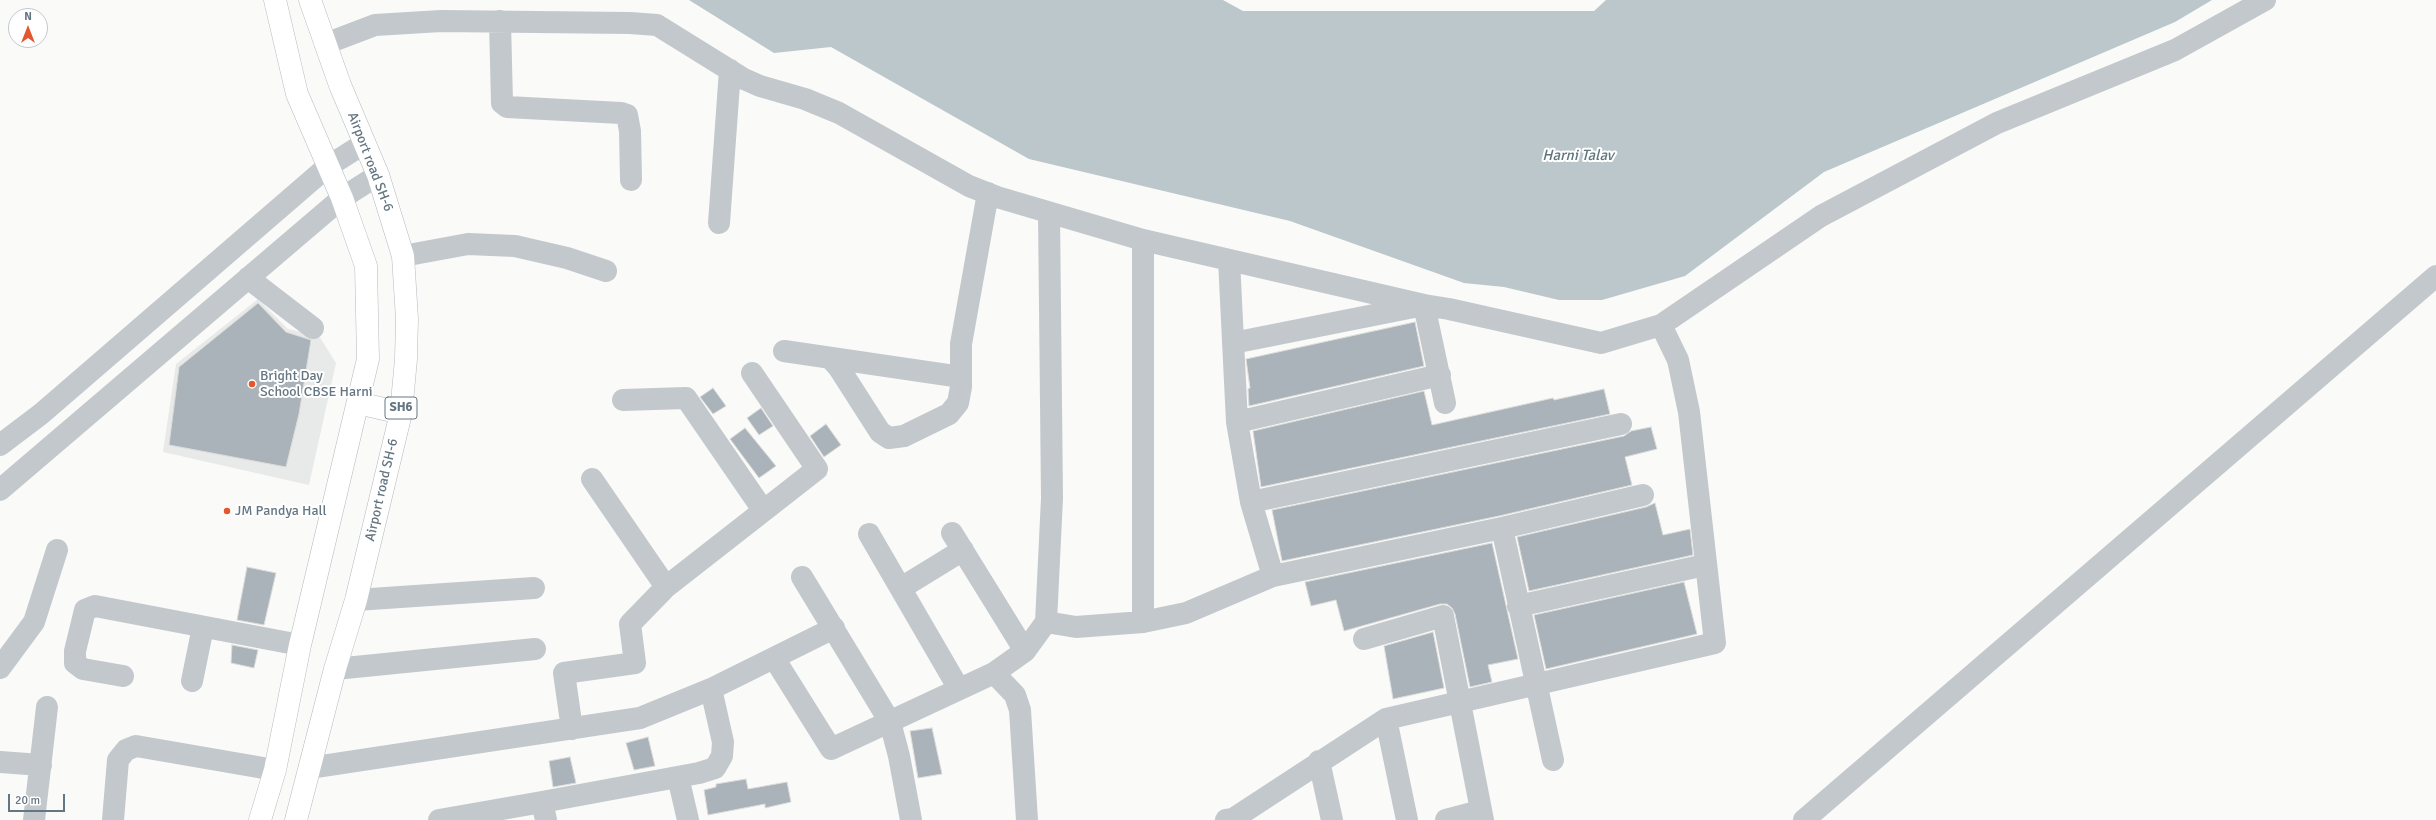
<!DOCTYPE html>
<html>
<head>
<meta charset="utf-8">
<style>
	body { margin:0 }
	#map { position:relative; width:2436px; height:820px; overflow:hidden; background:#fafaf8; font-family:Signika,sans-serif }
	canvas { display:block }
	.north { position:absolute; left:8px; top:8px; width:40px; height:40px; box-sizing:border-box; background:#fff; border:1px solid #c1c8cd; border-radius:50%; rotate:0deg; font-size:11px; font-weight:700; line-height:16px; text-align:center; color:#657683 }
	.north::after { content:''; display:block; margin:auto; width:14px; height:18px; background:#e4572e; clip-path:polygon(50% 0,100% 100%,50% 72%,0 100%) }
	.scale { position:absolute; left:8px; top:794px; width:57px; height:18px; box-sizing:border-box; border:2px solid #657683; border-top:0; padding-left:5px; font-size:12px; line-height:14px; white-space:nowrap; color:#657683; -webkit-text-stroke:3px #fff; paint-order:stroke }
</style>
</head>
<body>
<div id="map">
<canvas width="2436" height="820"></canvas>
<div class="north">N</div>
<div class="scale">20 m</div>
</div>
<script>
const context = document.querySelector('canvas').getContext('2d');
context.lineJoin = 'round';
function fill(path, color) { context.fillStyle = color; context.fill(path, 'evenodd'); }
const toPath = rows => new Path2D(rows.map(r => 'M' + r).join(''));
function trace(path, color, width, dash) { context.strokeStyle = color; context.lineWidth = width; context.lineCap = dash ? 'butt' : 'round'; context.setLineDash(dash || []); context.stroke(path); }
function label(font, color, halo, rows, align = 'center') {
  context.font = font + ' Signika,sans-serif'; context.lineWidth = 4; context.setLineDash([]); context.textBaseline = 'middle'; context.strokeStyle = halo; context.fillStyle = color; for (const [text, x, y, turn = 0] of rows) {
    context.save(); context.translate(x, y); context.rotate((+turn || 0) * Math.PI / 180); context.textAlign = isNaN(turn) ? turn : align; if (halo) context.strokeText(text, 0, 0); context.fillText(text, 0, 0); context.restore();
  }
}
fill(toPath([
	[258,299,288,329,319,336,336,363,309,485,163,452,176,364]
]), '#e8e9e9');
fill(toPath([
	[689,0,1223,0,1243,11,1594,11,1606,0,2212,0,2175,22,1824,172,1685,276,1602,300,1559,300,1504,287,1464,283,1290,221,1029,159,831,47,774,53]
]), '#bbc7cb');
const building = toPath([
	[258,303,286,332,311,340,299,414,286,467,169,445,179,367,258,303],
	[1415,322,1424,366,1249,406,1248,389,1250,388,1246,359,1415,322],
	[713,388,726,406,713,414,700,397,713,388],
	[1604,389,1610,414,1261,487,1253,431,1424,391,1432,425,1553,398,1554,400,1604,389],
	[761,408,773,426,759,435,747,418,761,408],
	[826,424,841,445,824,457,810,436,826,424],
	[1651,427,1657,449,1625,457,1632,485,1499,516,1282,561,1272,510,1624,436,1631,431,1651,427],
	[745,428,776,466,759,478,730,439,745,428],
	[1655,503,1663,535,1690,529,1693,555,1529,591,1517,537,1646,507,1655,503],
	[1492,543,1518,659,1488,665,1492,682,1470,687,1455,614,1452,608,1447,604,1440,604,1344,631,1336,600,1311,606,1305,582,1492,543],
	[247,567,276,573,264,625,237,620,247,567],
	[1684,582,1697,634,1546,669,1534,615,1684,582],
	[1433,632,1444,688,1393,699,1384,646,1433,632],
	[232,645,258,650,254,668,231,663,232,645],
	[932,728,942,774,918,778,910,731,932,728],
	[648,737,655,766,634,770,626,743,648,737],
	[570,757,576,783,553,787,549,761,570,757],
	[746,779,748,789,787,782,791,802,765,808,765,804,708,815,704,790,716,787,716,784,746,779]
]);
fill(building, '#aab3b9');
trace(building, '#dcdcda', 1);
const major = toPath([
	[358,403,401,413],
	[260,820,275,770,300,645,368,359,366,266,342,198,297,94,275,0],
	[296,820,335,669,356,600,401,413,406,359,407,319,403,256,378,175,340,85,310,0]
]);
trace(major, '#b5babe', 23);
trace(toPath([
	[500,21,502,103,507,107,621,113,627,115,630,131,631,180],
	[325,44,375,25,441,21,630,23,657,25,744,79,760,86,805,99,839,113,969,186,997,197,1143,240,1424,305,1445,403],
	[719,223,730,70],
	[1143,240,1143,622],
	[403,256,468,244,515,246,567,258,606,271],
	[1229,260,1237,422,1251,502,1273,576],
	[248,278,313,328],
	[1661,325,1821,216,1997,123,2175,50,2265,0],
	[784,351,961,377],
	[830,358,839,368,880,432,889,438,904,436,949,414,958,403,961,387,961,344,988,193],
	[623,400,686,398,763,510],
	[1237,422,1440,375],
	[0,445,41,414,327,167,365,143],
	[592,479,666,587],
	[0,490,342,198,378,175],
	[1251,502,1621,424],
	[1502,528,1553,760],
	[952,533,1025,651],
	[869,534,959,689],
	[802,577,890,722,899,756,911,820],
	[901,588,963,550],
	[356,600,534,588],
	[1518,606,1705,565],
	[1046,622,1052,498,1049,213],
	[1364,639,1443,616,1483,820],
	[774,658,831,749,994,673,1025,651,1046,622,1076,627,1143,622,1186,613,1273,576,1502,528,1643,495],
	[0,668,34,622,57,550],
	[335,669,535,649],
	[994,673,1015,695,1020,710,1027,820],
	[123,676,83,669,75,663,75,651,85,610,95,606,300,645],
	[192,681,203,627],
	[1386,719,1407,820],
	[572,729,564,673,635,663,630,624,666,587,817,469,752,373],
	[1319,761,1332,820],
	[0,762,41,765],
	[309,768,640,718,711,689,834,628],
	[678,777,688,820],
	[542,802,699,773,715,768,722,756,723,742,711,689],
	[34,820,47,707],
	[113,820,118,760,126,750,136,746,275,770],
	[439,820,542,802,546,820],
	[1226,820,1233,819,1386,719,1715,643,1689,412,1678,360,1661,325,1601,343,1449,309,1424,305,1233,343],
	[1446,820,1480,811],
	[1804,820,2436,276]
]), '#c3c8cc', 22);
trace(major, '#fff', 22);
for (const [x, y, r, color] of [
	[252,384,4,"#e4572e"],
	[227,511,4,"#e4572e"]
]) { const dot = new Path2D(); dot.arc(x, y, r, 0, 2 * Math.PI); context.fillStyle = color; context.fill(dot); trace(dot, '#fff', 1.5); }
for (const [x, y, w] of [
	[401,408,32]
]) { const box = new Path2D(); box.roundRect(x - w / 2, y - 11, w, 22, 3); context.fillStyle = '#fff'; context.fill(box); trace(box, '#657683', 1); }
label('bold 13px', '#657683', null, [
	["SH6",401,408]
]);
label('14px', '#657683', '#fff', [
	["Airport road SH-6",370,162,69],
	["Airport road SH-6",382,490,-77]
]);
label('14px', '#657683', '#fff', [
	["Bright Day",260,376],
	["School CBSE Harni",260,392],
	["JM Pandya Hall",235,511]
], 'left');
label('italic 15px', '#60757c', '#fff', [
	["Harni Talav",1578,156]
]);
</script>
</body>
</html>
